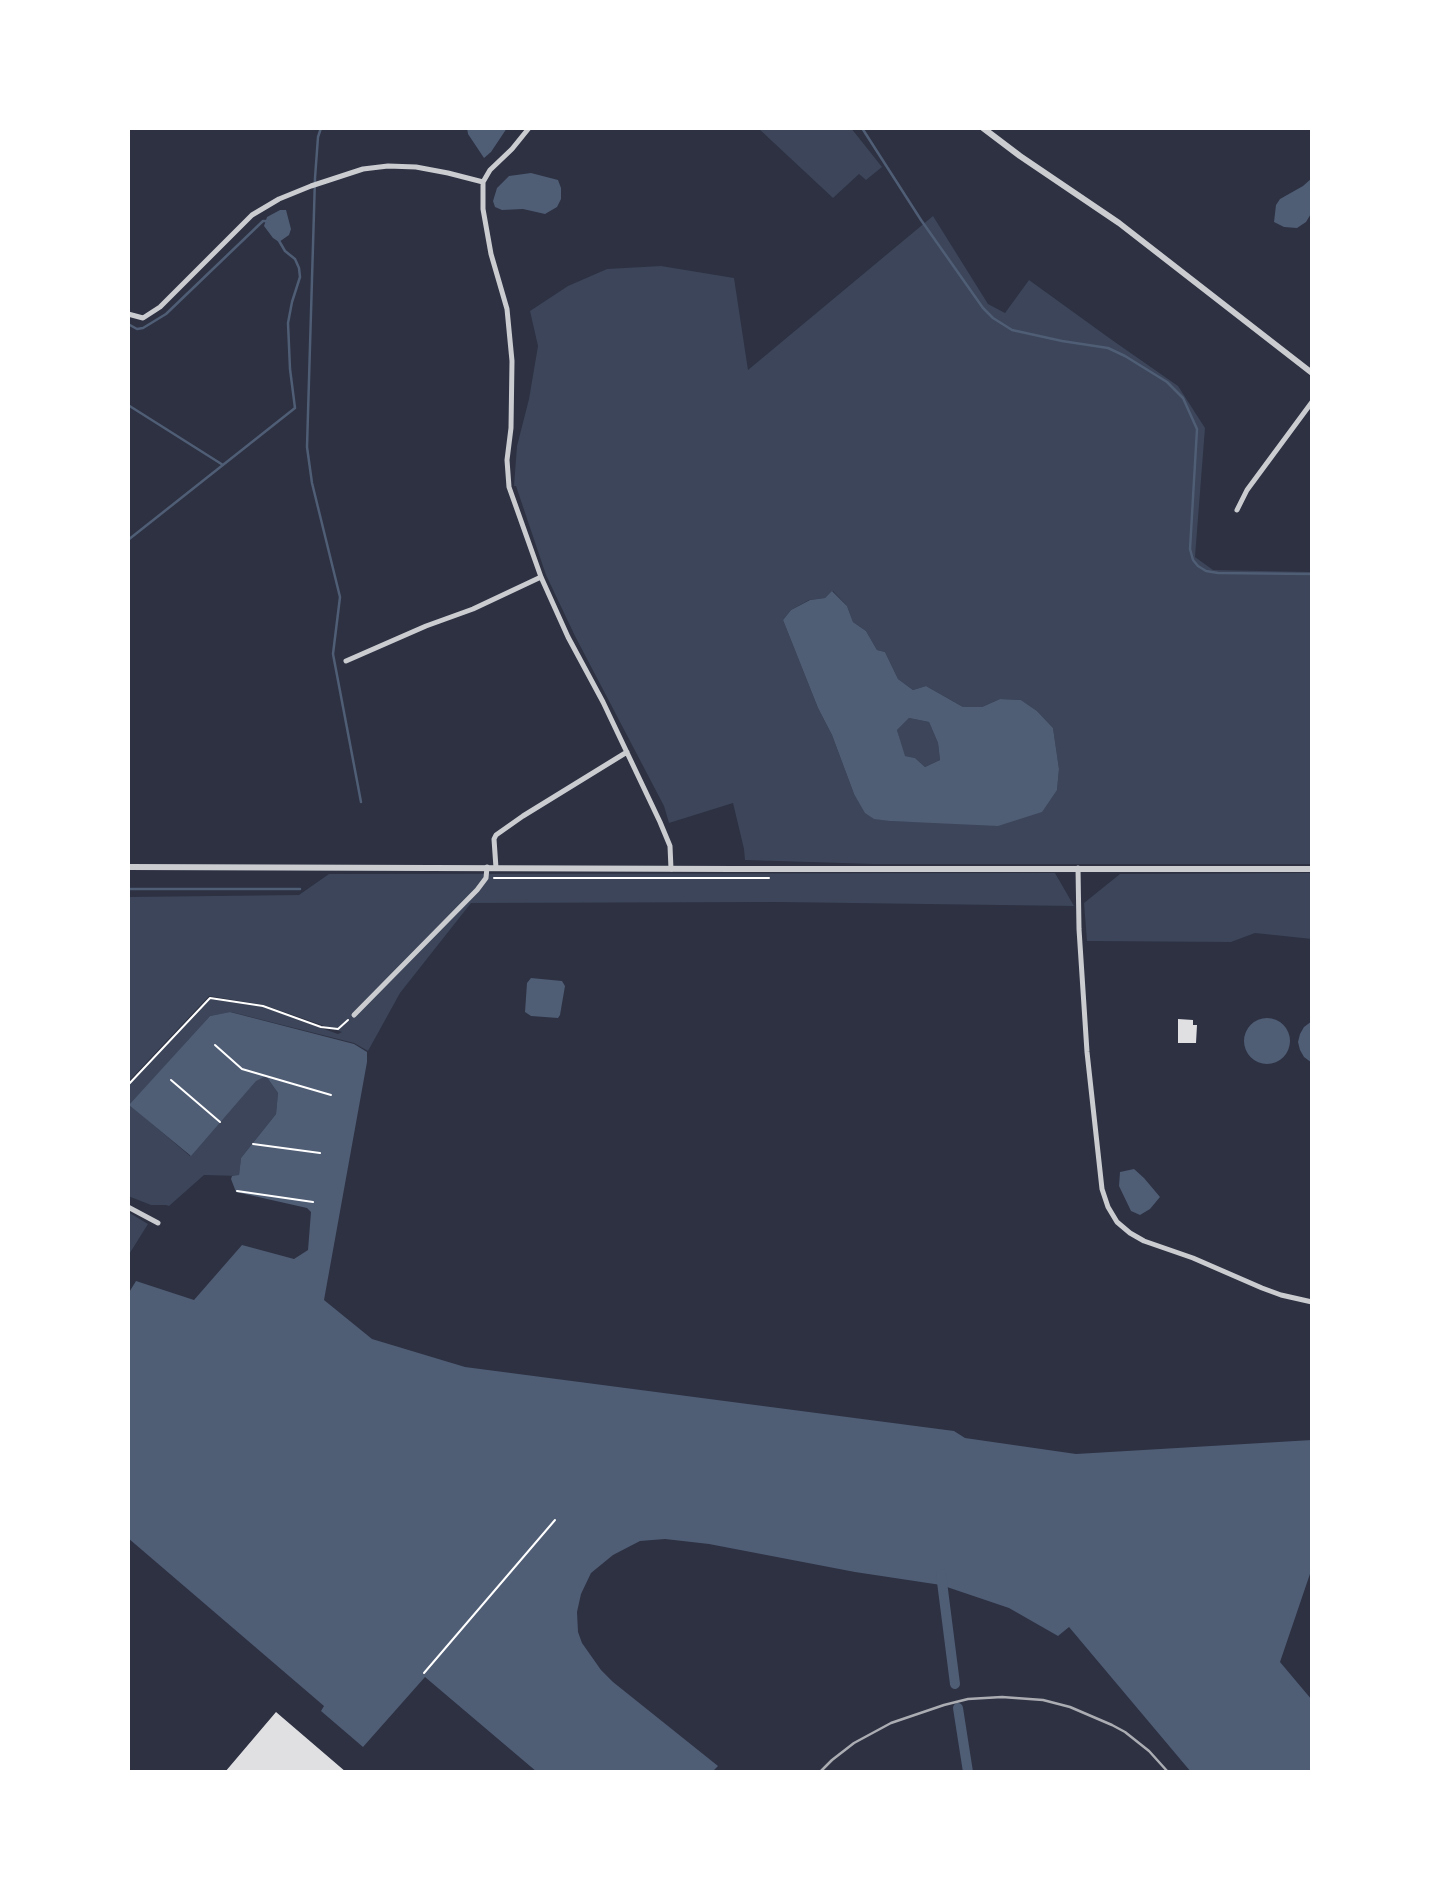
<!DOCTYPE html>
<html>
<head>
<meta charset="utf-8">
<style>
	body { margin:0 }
	#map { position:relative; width:1440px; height:1900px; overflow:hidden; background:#2d3142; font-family:"Public Sans",sans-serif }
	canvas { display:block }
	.frame { position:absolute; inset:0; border:130px solid #fff; pointer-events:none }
</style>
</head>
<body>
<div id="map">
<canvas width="1440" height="1900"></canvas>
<div class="frame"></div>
</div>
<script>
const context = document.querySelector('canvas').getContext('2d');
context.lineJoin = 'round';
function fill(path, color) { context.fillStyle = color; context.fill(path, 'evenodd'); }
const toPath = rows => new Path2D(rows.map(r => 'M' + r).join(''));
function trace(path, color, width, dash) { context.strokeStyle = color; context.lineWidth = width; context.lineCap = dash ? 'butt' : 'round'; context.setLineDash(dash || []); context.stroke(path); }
fill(toPath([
	[758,128,851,128,882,167,866,180,859,174,833,198],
	[933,216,988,304,1005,313,1029,280,1112,340,1178,386,1205,428,1195,557,1213,570,1312,572,1312,864,873,864,745,860,744,849,733,803,669,823,664,806,575,636,546,575,516,486,514,486,517,446,529,399,538,346,530,311,568,286,607,269,661,266,734,278,748,370],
	[833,591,847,606,853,622,866,631,877,650,885,652,898,679,913,690,926,686,963,707,982,707,1000,699,1021,700,1037,711,1053,728,1059,769,1057,790,934,822,890,821,854,794,832,735,818,708,783,620,791,610,809,600,825,598],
	[909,718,929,722,938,743,940,760,925,767,915,758,904,756,897,730],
	[1055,873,1074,906,777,902,471,903,400,993,368,1051,354,1043,231,1012,210,1016,130,1105,190,1156,256,1080,266,1076,278,1093,276,1114,241,1158,239,1176,204,1175,169,1206,166,1205,151,1205,128,1196,128,1086,210,999,263,1007,338,1034,342,1032,264,1005,209,996,128,1082,128,897,299,895,329,874],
	[1312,873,1312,939,1255,933,1231,942,1087,941,1084,903,1120,874],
	[128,1212,148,1224,128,1256]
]), '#3c4559');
fill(toPath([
	[467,128,507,128,491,152,484,158,468,134],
	[531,173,558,180,561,188,561,199,557,207,545,214,523,209,502,210,495,207,493,201,497,188,509,176],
	[1312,178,1312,212,1306,222,1297,228,1284,227,1274,222,1276,205,1280,199,1303,186],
	[280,210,286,210,291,229,289,235,279,242,273,238,264,226,267,217],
	[832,591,847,606,853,622,866,631,877,650,885,652,898,679,913,690,926,686,963,707,982,707,1000,699,1021,700,1037,711,1053,728,1059,769,1057,790,1042,812,998,826,890,821,874,819,865,813,854,794,832,735,818,708,783,620,791,610,810,600,825,598],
	[909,718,929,722,938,743,940,760,925,767,915,758,905,756,897,730],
	[531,978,562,981,565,986,560,1015,558,1018,531,1016,525,1012,527,983],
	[230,1012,354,1044,367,1052,367,1062,324,1300,372,1339,465,1367,954,1431,965,1438,1076,1454,1312,1440,1312,1568,1280,1662,1312,1700,1312,1772,1191,1772,1069,1627,1058,1636,1009,1608,941,1585,855,1572,709,1544,665,1539,640,1541,613,1555,591,1573,581,1594,577,1612,578,1632,582,1643,601,1670,613,1682,718,1766,712,1772,537,1772,425,1677,363,1747,321,1711,324,1706,128,1538,128,1294,136,1281,194,1300,242,1245,294,1259,308,1250,311,1212,307,1208,236,1192,231,1179,232,1176,239,1175,241,1158,276,1114,278,1093,266,1076,256,1081,191,1156,129,1105,210,1016],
	'1244 1041a23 23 0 1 1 46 0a23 23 0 1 1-46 0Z',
	[1312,1021,1312,1063,1304,1057,1300,1050,1298,1042,1300,1034,1304,1027],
	[1134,1169,1144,1178,1160,1197,1150,1209,1140,1215,1131,1211,1119,1186,1120,1172]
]), '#4f5d75');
trace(toPath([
	[321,128,318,137,315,178,307,447,312,483,340,597,333,654,361,802],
	[862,128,921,220,983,308,993,318,1012,330,1062,341,1108,348,1125,356,1167,382,1183,398,1197,429,1190,549,1193,560,1198,566,1206,571,1218,573,1312,574],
	[128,324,137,329,143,328,166,314,263,221,267,221],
	[128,405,223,465],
	[128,540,295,408,290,369,288,323,292,302,300,277,299,268,295,259,285,251,278,239],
	[128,889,300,889]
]), '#4f5d75', 2.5);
trace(toPath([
	[941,1574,955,1684],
	[958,1708,968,1772]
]), '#4f5d75', 10);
fill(toPath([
	[1178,1019,1193,1020,1193,1025,1197,1025,1196,1043,1178,1043],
	[276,1712,346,1772,225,1772]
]), '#e0e0e3');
trace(toPath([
	[494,878,769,878],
	[215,1045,242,1069,331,1095],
	[171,1080,220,1122],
	[128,1085,210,998,263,1006,321,1027,338,1029,348,1020],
	[253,1144,320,1153],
	[237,1191,313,1202],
	[424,1673,555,1520]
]), '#fff', 2);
trace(toPath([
	[529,128,512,149,490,170,483,182,483,209,491,254,507,309,512,361,511,428,507,460,509,487,541,577,568,637,603,702,660,822,670,846,671,869],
	[128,314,143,318,160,307,252,215,279,199,311,186,363,169,388,166,416,167,448,173,483,182],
	[1237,510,1247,490,1312,402],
	[346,661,426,626,473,609,541,577],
	[496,868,494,839,496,835,523,816,627,752],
	[1078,868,1079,929,1087,1052,1102,1189,1108,1207,1117,1222,1130,1233,1144,1241,1193,1258,1262,1288,1281,1295,1312,1302],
	[354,1015,477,890,486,878,487,867],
	[128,1207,158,1223]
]), '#caccd0', 5);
trace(toPath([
	[983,128,1020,156,1119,223,1312,373],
	[128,867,734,869,1312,869]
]), '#caccd0', 6);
trace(toPath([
	[820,1772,832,1760,854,1743,891,1723,944,1705,968,1699,1002,1697,1043,1700,1070,1707,1112,1725,1125,1732,1149,1751,1168,1772]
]), '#abadb3', 2.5);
</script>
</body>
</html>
